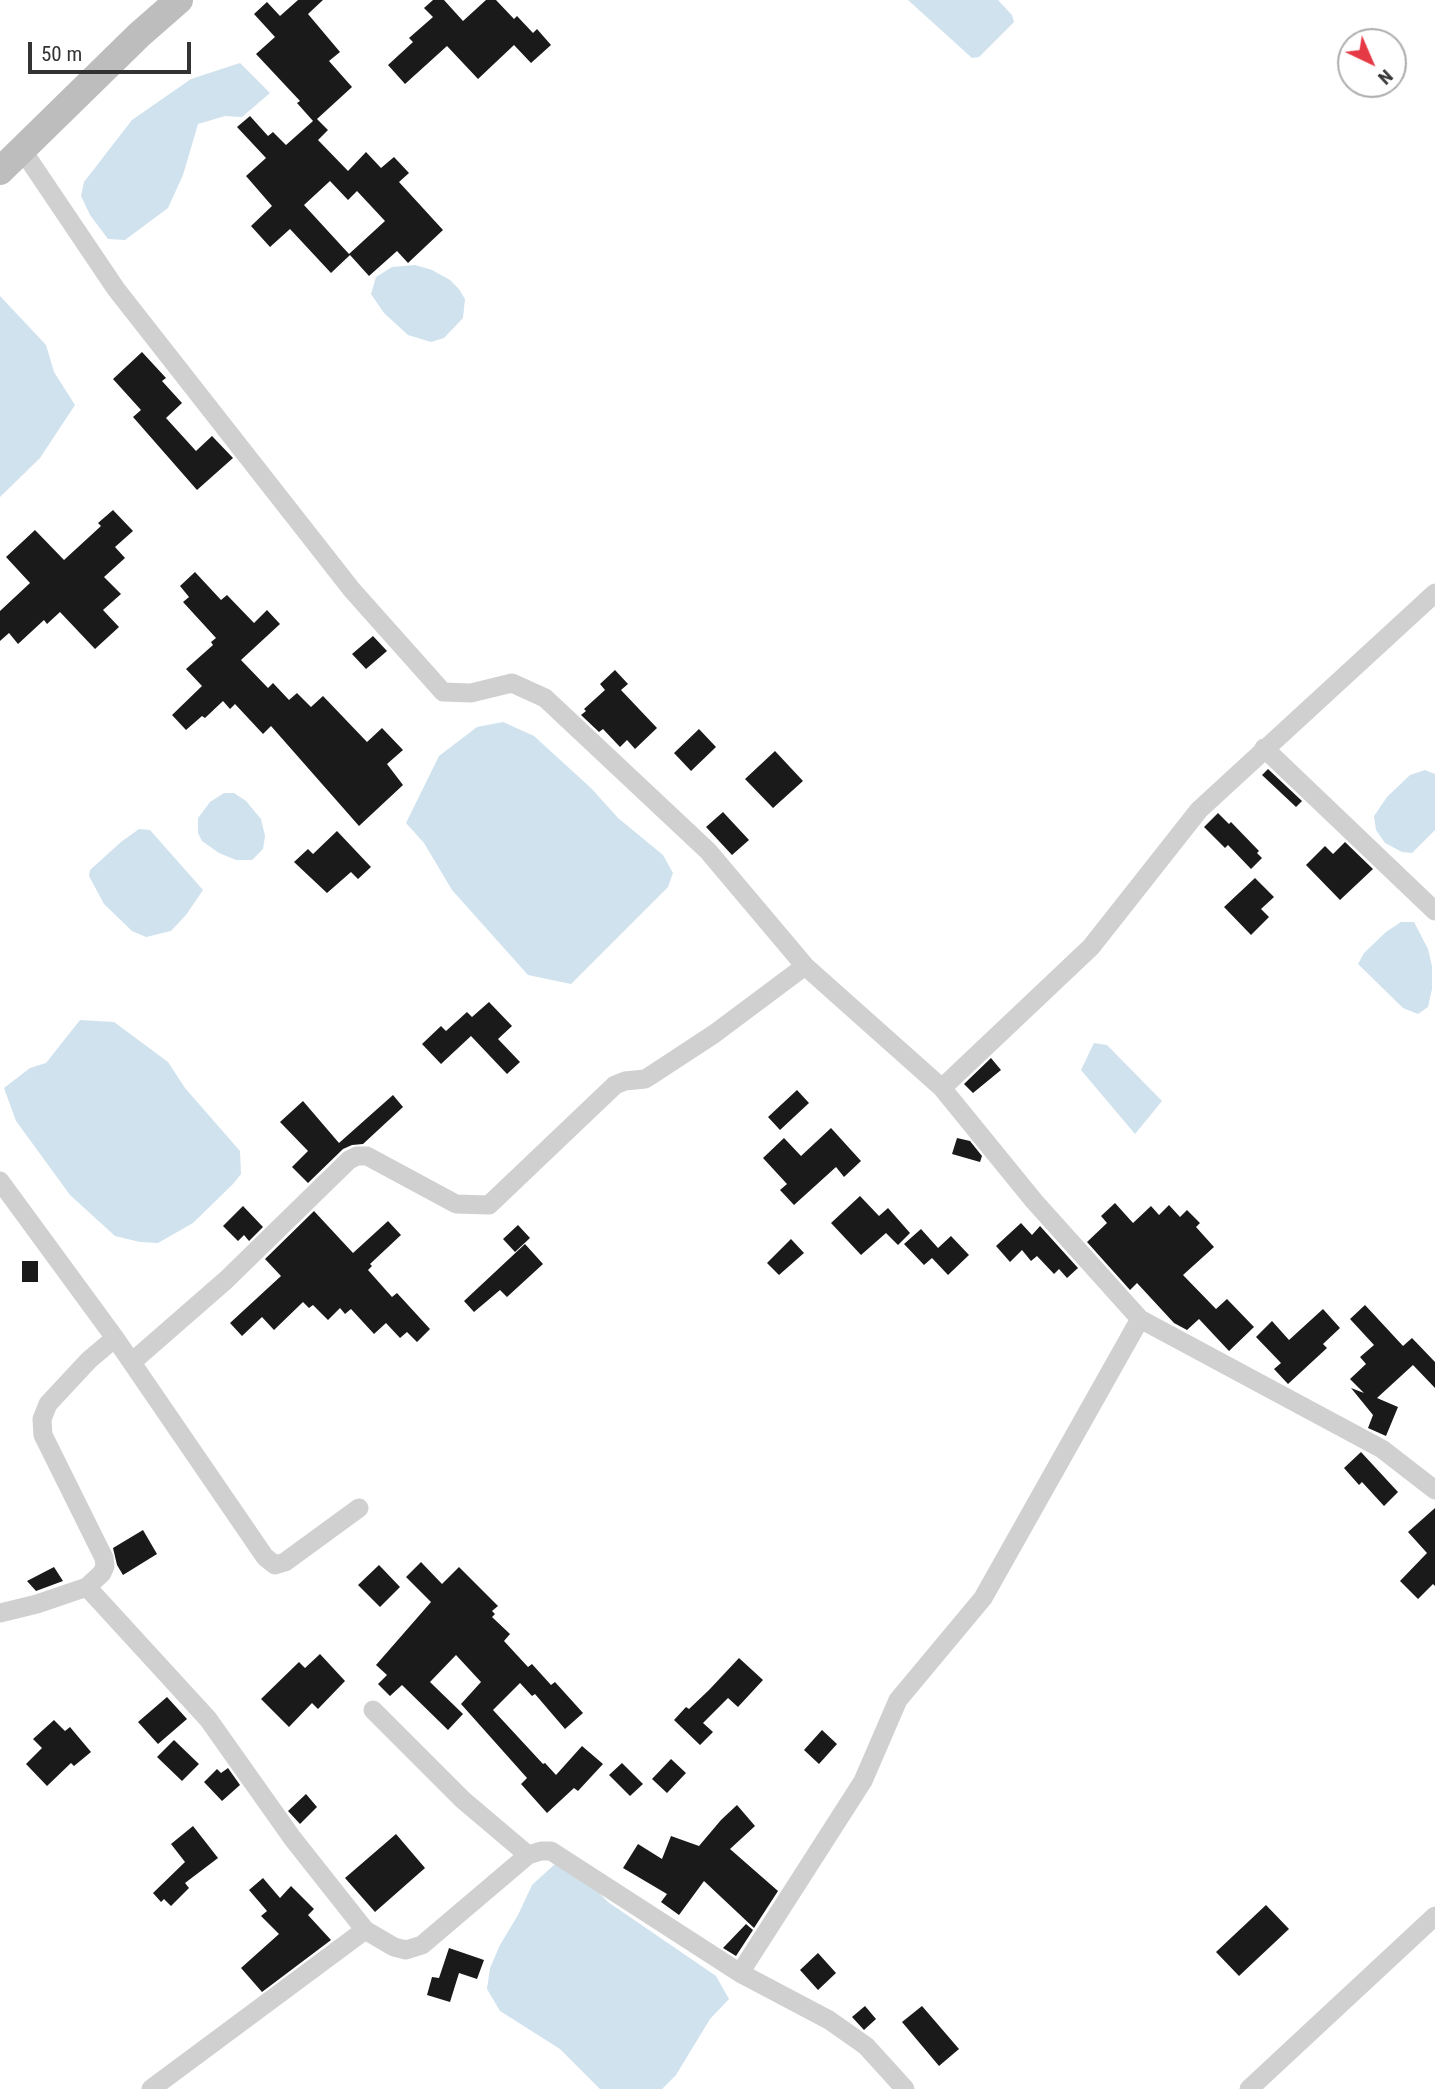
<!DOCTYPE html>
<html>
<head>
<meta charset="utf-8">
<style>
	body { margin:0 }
	#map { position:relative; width:1435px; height:2089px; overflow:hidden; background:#fff; font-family:"Roboto Condensed",sans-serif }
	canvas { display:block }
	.north { position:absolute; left:1337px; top:28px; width:70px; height:70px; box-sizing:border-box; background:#fff; border:2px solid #adadad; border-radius:50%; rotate:136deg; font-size:19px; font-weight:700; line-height:28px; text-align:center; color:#333 }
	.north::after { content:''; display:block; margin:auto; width:24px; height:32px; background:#e63946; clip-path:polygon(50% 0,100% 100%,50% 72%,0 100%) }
	.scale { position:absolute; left:28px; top:42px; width:163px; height:32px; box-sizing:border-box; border:4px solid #333; border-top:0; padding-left:9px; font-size:21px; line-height:24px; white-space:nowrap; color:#333; -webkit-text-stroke:5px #fff; paint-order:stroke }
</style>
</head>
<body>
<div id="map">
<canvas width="1435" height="2089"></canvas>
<div class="north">N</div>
<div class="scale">50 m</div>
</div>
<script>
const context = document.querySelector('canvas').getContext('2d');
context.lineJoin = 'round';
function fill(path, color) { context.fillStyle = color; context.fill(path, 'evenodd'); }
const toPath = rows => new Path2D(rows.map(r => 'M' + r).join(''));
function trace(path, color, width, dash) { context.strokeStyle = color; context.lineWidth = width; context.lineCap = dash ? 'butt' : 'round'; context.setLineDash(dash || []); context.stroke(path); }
fill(toPath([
	[908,0,998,0,1012,15,1014,22,979,57,972,58],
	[240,63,270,93,242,117,225,116,198,124,183,175,168,208,125,240,108,239,90,215,81,196,84,182,132,120,191,79],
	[415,265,432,270,450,280,459,289,465,299,463,318,444,338,431,342,408,335,384,313,371,294,376,277,392,267],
	[0,296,46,345,54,372,75,405,40,458,0,497],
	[503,722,534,736,592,789,618,818,663,855,673,873,668,887,571,984,528,975,452,890,424,843,406,823,439,756,477,727],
	[1425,770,1435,774,1435,830,1412,853,1402,852,1385,843,1376,830,1374,816,1387,797,1410,775],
	[224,793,234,793,246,801,261,819,265,836,263,849,252,860,236,860,219,853,202,841,198,833,198,818,210,802],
	[139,829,150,830,203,890,186,915,171,931,146,937,132,931,104,904,89,876,90,870,121,842],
	[1401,922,1414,922,1428,949,1432,966,1432,989,1428,1007,1418,1014,1403,1008,1358,964,1364,953,1386,932],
	[80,1020,114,1022,168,1062,185,1088,240,1151,241,1174,233,1184,193,1223,158,1243,140,1242,115,1236,70,1195,16,1121,4,1088,30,1068,46,1063],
	[1094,1043,1107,1045,1162,1101,1135,1134,1081,1070],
	[555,1864,583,1877,608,1902,716,1976,729,1999,710,2019,676,2075,662,2089,600,2089,560,2049,500,2011,487,1989,490,1968,500,1945,518,1915,532,1885]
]), '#cfe2ee');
fill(toPath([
	[298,0,323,0,308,14,340,52,329,61,352,87,317,119,328,130,318,140,348,171,366,152,381,168,394,157,409,173,399,182,443,230,408,263,397,251,369,276,350,255,331,273,290,229,270,247,251,226,272,206,246,176,266,158,237,127,250,116,268,136,273,132,286,145,313,121,297,103,300,101,256,54,275,37,254,14,267,2,280,16],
	[330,181,348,200,357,191,385,221,349,254,304,205],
	[433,0,444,0,463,21,486,0,496,0,514,19,517,16,533,33,537,29,551,45,531,63,514,45,478,79,447,46,405,84,388,65,413,42,409,38,433,17,424,8],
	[142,352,166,378,162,381,182,403,166,418,196,451,212,436,233,458,197,490,133,417,141,410,113,379],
	[113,510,133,531,115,547,125,558,104,577,121,594,103,610,119,627,95,649,60,612,47,624,44,620,18,644,9,633,0,641,0,611,30,583,6,557,35,530,64,560,101,526,98,523],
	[195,572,221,600,227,595,254,623,267,610,280,624,241,660,268,688,273,683,289,700,297,693,311,707,323,696,367,742,382,728,403,750,387,764,403,785,359,826,271,726,263,734,235,704,230,709,223,701,205,718,202,716,186,730,172,715,202,686,186,669,213,645,211,642,216,638,183,602,189,597,180,586],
	[373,636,387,651,366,669,352,654],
	[615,670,628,684,621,690,657,728,635,749,627,740,620,747,603,729,599,732,581,715,586,711,584,709,605,690,600,684],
	[699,729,716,747,691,771,674,753],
	[775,751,803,781,773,808,745,779],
	[1268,769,1302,801,1296,807,1262,775],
	[723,812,749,840,732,855,706,827],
	[1218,813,1229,824,1231,822,1259,851,1257,853,1262,858,1251,869,1228,845,1225,848,1204,827],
	[337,831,371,867,358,879,351,872,327,893,294,862,308,849,313,854],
	[1345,842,1373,869,1340,900,1306,865,1325,846,1333,854],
	[1255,878,1274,897,1261,909,1269,917,1251,935,1224,907],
	[489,1002,512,1026,498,1039,520,1062,507,1074,471,1036,441,1064,422,1044,441,1026,446,1031,467,1012,472,1017],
	[991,1058,1001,1070,973,1093,964,1084],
	[797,1090,809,1103,780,1130,768,1117],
	[393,1095,403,1107,363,1144,352,1145,343,1149,308,1183,292,1167,308,1151,280,1122,303,1101,339,1143],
	[831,1128,861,1161,844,1177,836,1167,794,1205,780,1190,787,1184,763,1158,784,1138,801,1156],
	[957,1138,970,1141,982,1156,980,1162,952,1154],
	[860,1196,879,1216,888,1208,910,1233,898,1245,886,1233,861,1255,831,1223],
	[1115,1203,1133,1223,1151,1206,1159,1215,1169,1205,1180,1217,1187,1210,1200,1223,1196,1227,1214,1247,1183,1275,1216,1309,1227,1299,1254,1327,1229,1351,1199,1319,1187,1330,1174,1323,1137,1283,1130,1290,1087,1242,1107,1223,1101,1216],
	[243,1206,263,1227,249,1241,244,1235,238,1241,223,1226],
	[314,1211,353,1253,388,1221,401,1235,370,1264,372,1266,368,1270,392,1297,397,1293,430,1329,417,1342,407,1332,400,1338,386,1323,374,1334,351,1309,345,1314,340,1308,328,1320,313,1305,309,1308,303,1302,274,1330,262,1317,242,1336,230,1323,281,1276,265,1259],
	[1021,1223,1032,1235,1040,1226,1078,1268,1067,1278,1059,1269,1054,1274,1037,1256,1031,1261,1022,1250,1010,1262,996,1246],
	[518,1225,530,1238,515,1252,503,1239],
	[921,1229,938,1248,951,1236,969,1255,948,1275,932,1258,924,1265,904,1244],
	[791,1239,804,1253,779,1275,767,1263],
	[525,1244,543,1264,507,1297,500,1290,474,1312,464,1301],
	[22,1261,38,1261,38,1282,22,1282],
	[1365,1305,1403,1346,1412,1338,1435,1362,1435,1388,1413,1365,1377,1398,1398,1407,1386,1436,1368,1428,1373,1415,1351,1388,1364,1393,1350,1379,1366,1364,1360,1357,1374,1345,1350,1319],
	[1323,1309,1340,1328,1323,1344,1327,1348,1288,1384,1274,1369,1281,1363,1256,1337,1272,1321,1289,1340],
	[1361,1452,1398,1492,1384,1506,1362,1482,1359,1485,1344,1468],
	[1435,1508,1435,1586,1433,1584,1418,1599,1400,1581,1427,1553,1408,1532],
	[143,1530,157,1554,123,1575,117,1565,113,1548],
	[421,1562,442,1584,459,1567,498,1606,492,1611,495,1614,492,1617,510,1634,504,1641,528,1667,532,1664,551,1685,555,1682,583,1713,565,1729,535,1694,532,1696,520,1683,493,1710,543,1764,545,1763,556,1775,582,1746,603,1764,578,1791,574,1788,547,1813,521,1784,527,1778,461,1704,481,1682,456,1655,430,1682,463,1714,448,1730,402,1685,390,1696,378,1684,387,1675,376,1665,431,1602,406,1577],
	[379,1565,400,1587,380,1607,358,1585],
	[54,1567,63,1581,36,1591,27,1581],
	[320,1654,345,1681,318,1709,312,1703,289,1727,261,1699,299,1662,305,1668],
	[739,1658,763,1680,738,1707,728,1698,703,1723,713,1732,700,1745,674,1720,686,1707,689,1709,709,1690],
	[167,1697,187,1719,158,1744,138,1722],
	[54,1720,65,1731,70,1727,91,1752,74,1766,71,1763,47,1786,26,1764,42,1748,33,1739],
	[822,1730,837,1744,819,1764,804,1750],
	[174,1740,199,1764,182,1781,157,1757],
	[671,1759,686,1773,667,1793,652,1779],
	[622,1763,643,1784,630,1796,609,1775],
	[228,1768,240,1785,222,1801,204,1782,217,1769,221,1773],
	[306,1794,317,1807,300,1824,288,1811],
	[737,1805,755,1826,730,1849,778,1891,754,1928,704,1881,679,1915,661,1902,667,1894,623,1868,638,1844,662,1859,671,1836,699,1846,721,1820],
	[193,1826,218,1858,185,1883,189,1888,171,1906,164,1899,161,1902,153,1893,185,1862,171,1844],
	[396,1834,425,1868,375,1912,345,1878],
	[263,1878,280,1898,291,1886,314,1909,308,1915,331,1940,262,1992,241,1968,279,1934,261,1916,267,1911,249,1890],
	[1266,1905,1289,1929,1239,1976,1216,1952],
	[746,1924,753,1930,736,1956,723,1948],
	[449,1948,484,1960,477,1979,459,1973,450,2002,427,1995,432,1977,439,1978],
	[818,1953,836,1973,818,1990,800,1970],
	[865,2006,876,2019,864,2030,852,2017],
	[922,2006,959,2049,939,2066,902,2022]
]), '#1a1a1a');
trace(toPath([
	[23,151,116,289,352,590,443,692,471,693,512,683,545,698,708,851,805,966,942,1088,1091,947,1199,810,1435,593],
	[1264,748,1435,911],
	[942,1088,1034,1201,1140,1319],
	[0,1181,115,1338,89,1360,48,1404,42,1419,43,1435,104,1558,105,1566,102,1573,87,1587],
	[115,1338,265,1557,275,1565,285,1562,359,1508],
	[132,1362,226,1280,349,1160,357,1156,367,1156,456,1204,489,1205,615,1085,625,1081,645,1079,653,1074,714,1034,805,966],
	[0,1613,37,1604,87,1587,208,1719,293,1839,365,1930],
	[373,1710,463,1800,528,1855],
	[740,1973,863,1781,898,1700,983,1598,1140,1319,1382,1449,1435,1490],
	[151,2089,365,1930,394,1947,406,1950,422,1945,528,1855,541,1851,551,1851,740,1973,829,2020,866,2046,905,2089],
	[1249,2089,1435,1916]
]), '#d0d0d0', 19);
trace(toPath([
	[0,171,139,35,179,0]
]), '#bdbdbd', 28);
</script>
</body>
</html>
